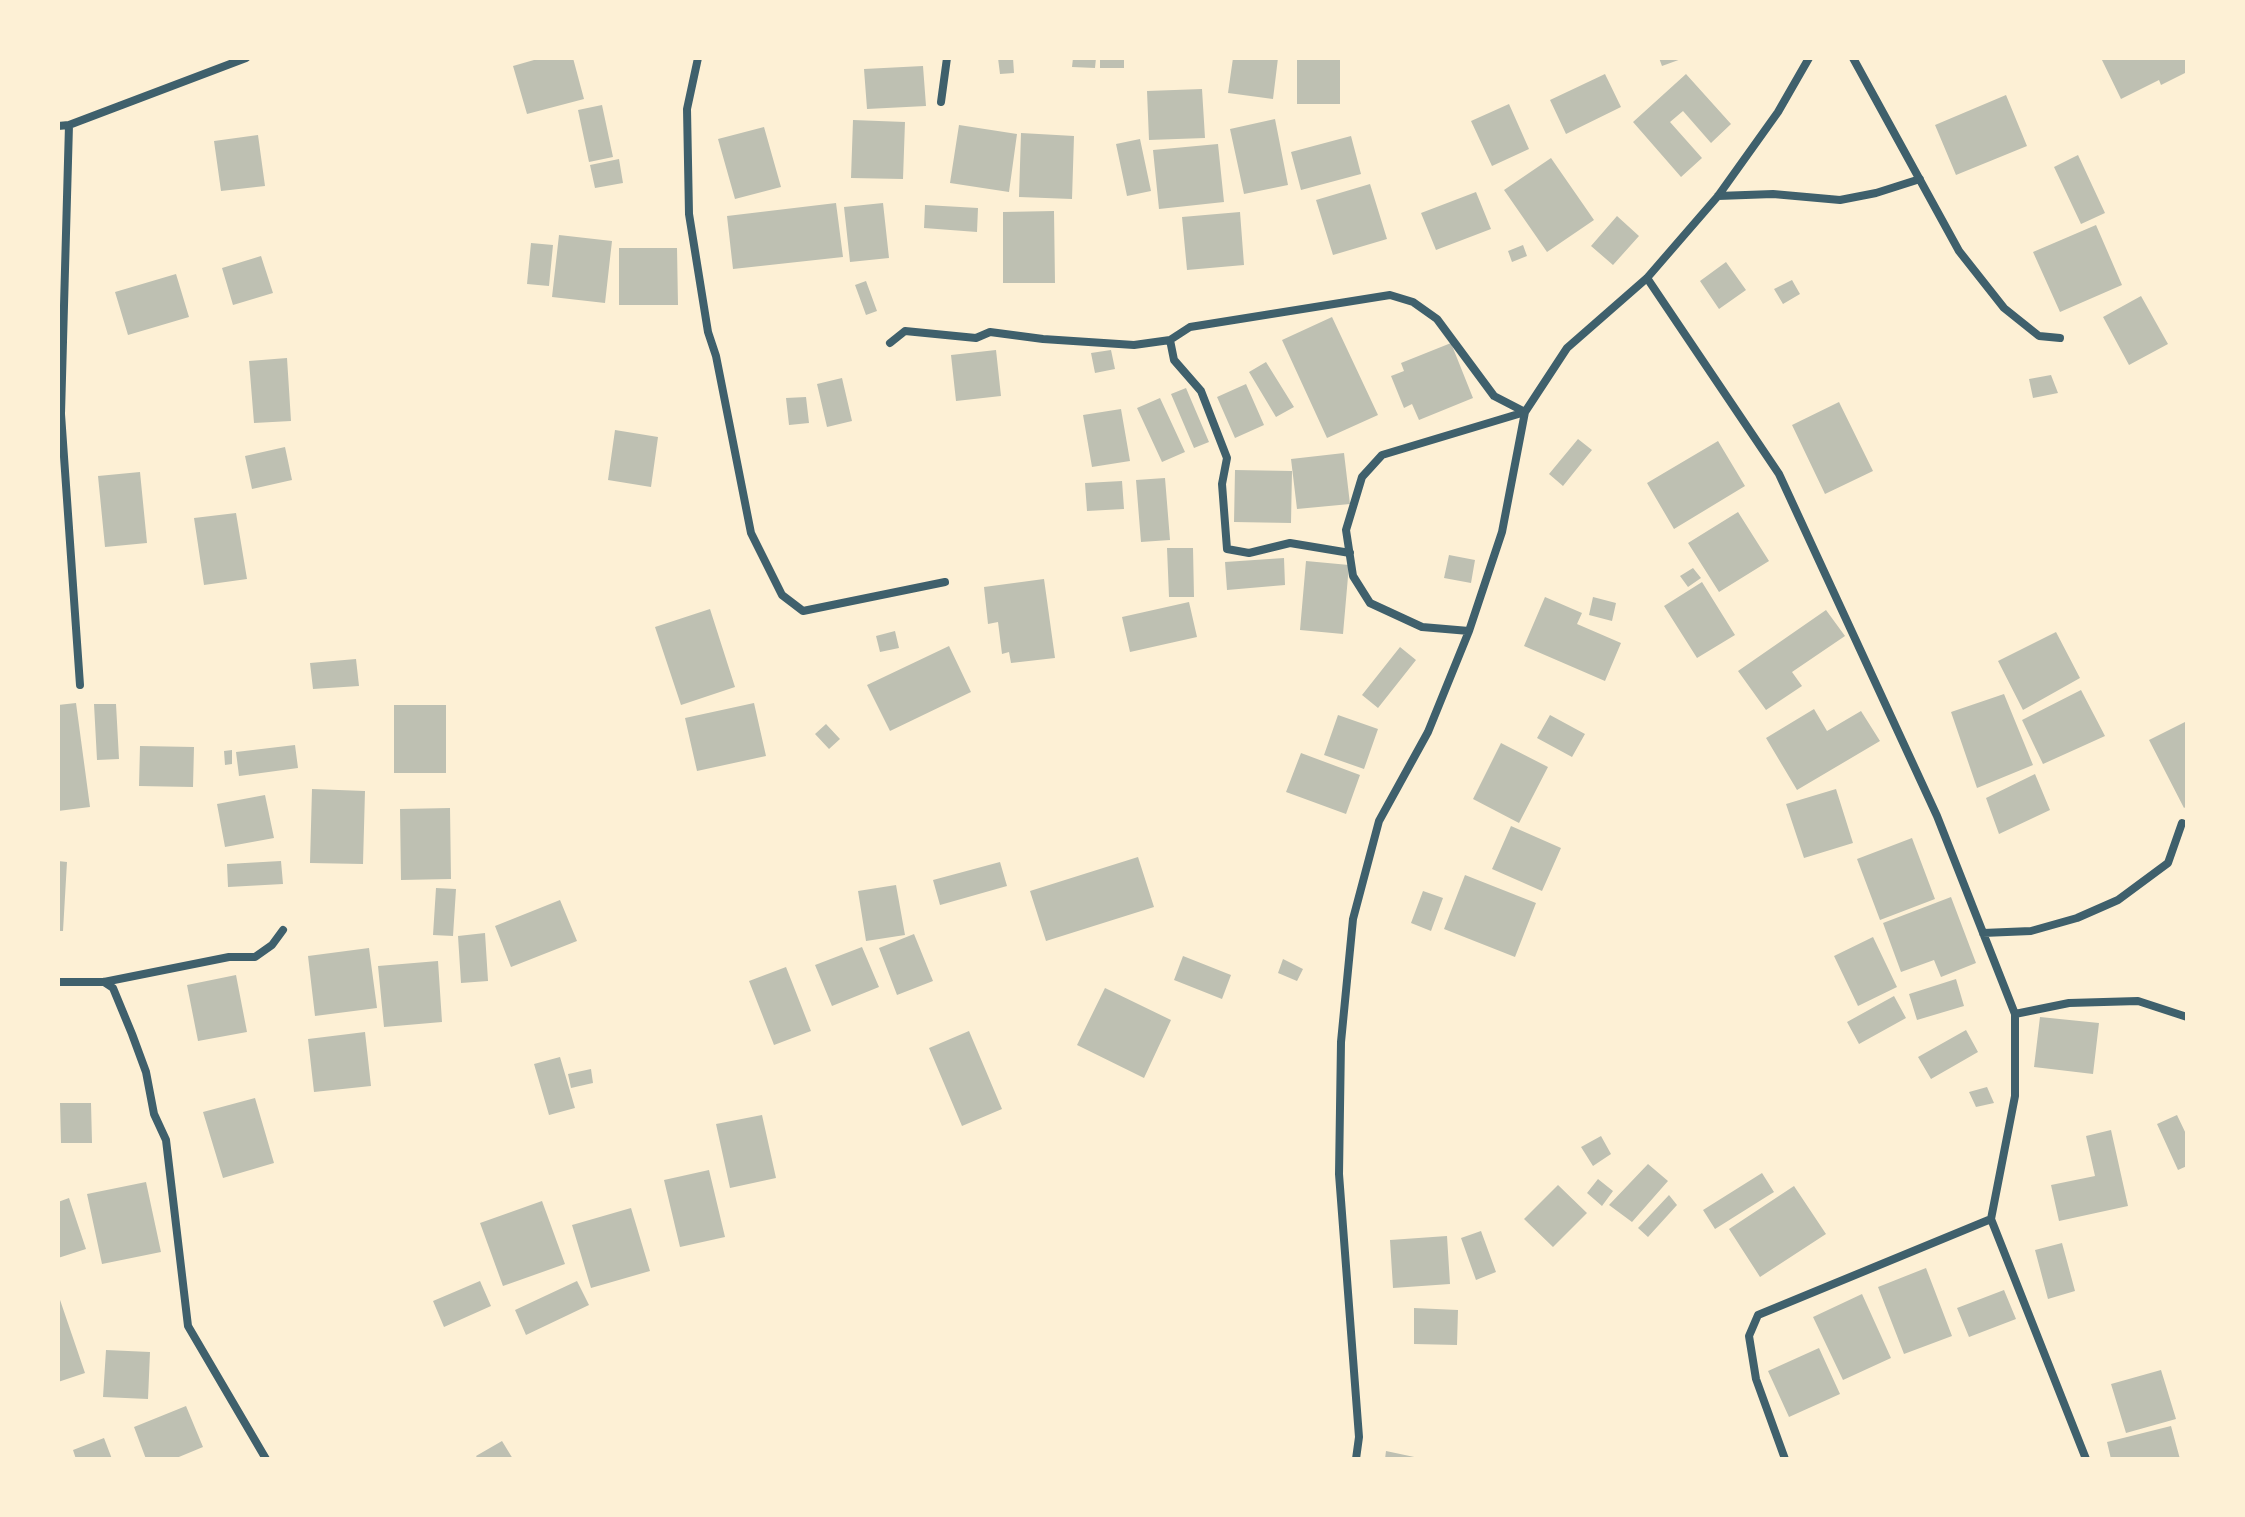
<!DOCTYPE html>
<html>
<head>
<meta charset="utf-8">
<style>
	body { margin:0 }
	#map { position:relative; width:2245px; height:1517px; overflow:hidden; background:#fdf0d5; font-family:"Alegreya Sans",sans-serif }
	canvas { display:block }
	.frame { position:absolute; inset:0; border:60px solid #fdf0d5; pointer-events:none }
</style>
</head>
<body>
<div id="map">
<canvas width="2245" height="1517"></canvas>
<div class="frame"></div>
</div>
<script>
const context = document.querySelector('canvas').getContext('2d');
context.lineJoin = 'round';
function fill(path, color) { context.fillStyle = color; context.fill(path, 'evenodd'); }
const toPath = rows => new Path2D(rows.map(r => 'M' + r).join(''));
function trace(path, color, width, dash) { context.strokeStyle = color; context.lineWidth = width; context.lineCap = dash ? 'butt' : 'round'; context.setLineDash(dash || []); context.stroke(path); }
fill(toPath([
	[541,58,573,58,584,99,527,114,513,66],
	[998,58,1013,58,1014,73,1000,74],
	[1073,58,1096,58,1095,68,1072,67],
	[1100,58,1124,58,1124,68,1100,68],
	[1233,58,1278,58,1273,99,1228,93],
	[1297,58,1340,58,1340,104,1297,104],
	[1659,58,1684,58,1662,66],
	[2101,58,2187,58,2187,72,2161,85,2159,80,2121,99],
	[923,66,926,106,867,109,864,69],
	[1605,74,1621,107,1566,134,1550,100],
	[1686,74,1731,124,1711,143,1683,111,1670,122,1702,158,1681,177,1633,122],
	[1202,89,1205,138,1149,140,1147,91],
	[2006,95,2027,146,1956,175,1935,125],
	[1509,104,1529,149,1492,166,1471,121],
	[602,105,613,157,589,162,578,110],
	[1275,119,1288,185,1244,194,1230,129],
	[853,120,905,122,903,179,851,178],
	[959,125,1017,134,1009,192,950,183],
	[764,127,781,187,735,199,718,139],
	[1021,133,1074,136,1072,199,1019,197],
	[258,135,265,186,221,191,214,141],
	[1351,136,1361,174,1301,190,1291,152],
	[1140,139,1151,191,1127,196,1116,144],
	[1218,144,1224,202,1159,209,1153,150],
	[2078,155,2105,213,2081,224,2054,167],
	[1551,158,1594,220,1547,252,1504,190],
	[619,159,623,183,595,188,590,165],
	[1370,184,1387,239,1333,255,1316,200],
	[1476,192,1491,229,1436,250,1421,213],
	[836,203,843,257,733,269,727,216],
	[883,203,889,258,850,262,844,207],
	[925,205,978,208,977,232,924,228],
	[1054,211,1055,283,1003,283,1003,212],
	[1240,212,1244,265,1187,270,1182,217],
	[1617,216,1639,236,1613,265,1591,246],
	[2096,225,2122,285,2060,312,2033,252],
	[559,235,612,241,605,303,552,297],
	[531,243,553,245,549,286,527,284],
	[1523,245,1527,256,1512,262,1508,251],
	[619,248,677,248,678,305,619,305],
	[261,256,273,293,233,305,222,268],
	[1726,262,1746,290,1719,309,1700,281],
	[176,274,189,317,128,335,115,292],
	[1792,280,1800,294,1783,304,1774,289],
	[866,281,877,311,866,315,855,285],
	[2141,296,2168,344,2129,365,2103,317],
	[1332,317,1378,415,1327,438,1282,340],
	[1451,343,1473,398,1419,420,1412,404,1404,408,1391,376,1404,371,1401,363],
	[996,350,1001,396,956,401,951,355],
	[1111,350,1115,369,1095,373,1091,353],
	[287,358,291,421,254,423,249,361],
	[1266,362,1294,407,1276,417,1249,372],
	[2051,375,2058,393,2033,398,2029,379],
	[842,378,852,421,827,427,817,384],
	[1246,384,1264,425,1235,438,1217,397],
	[1186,388,1209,442,1194,448,1171,394],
	[806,397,809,423,789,425,786,398],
	[1160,398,1185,452,1162,462,1137,408],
	[1839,402,1873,471,1825,494,1792,425],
	[1121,409,1130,461,1092,467,1083,415],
	[615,430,658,437,651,487,608,480],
	[1578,439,1592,450,1563,486,1549,474],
	[1718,441,1745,486,1674,529,1647,483],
	[285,447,292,480,252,489,245,456],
	[1344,453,1350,504,1297,509,1291,459],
	[1235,470,1292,471,1291,523,1234,522],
	[140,472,147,543,105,547,98,476],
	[1165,478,1170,540,1141,542,1136,480],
	[1122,481,1124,509,1087,511,1085,483],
	[1738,512,1769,561,1719,592,1688,543],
	[236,513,247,579,204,585,194,518],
	[1167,548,1193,548,1194,597,1169,597],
	[1449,555,1475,560,1471,583,1444,578],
	[1284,558,1285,585,1227,590,1225,562],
	[1306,561,1349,565,1343,634,1300,630],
	[1693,568,1701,578,1688,587,1680,576],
	[1044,579,1055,658,1011,663,1009,652,1002,654,998,622,988,624,984,587],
	[1702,582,1735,635,1697,658,1664,606],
	[1545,597,1582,613,1577,624,1621,643,1605,681,1524,646],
	[1593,597,1616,603,1612,621,1589,615],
	[1189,602,1197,637,1130,652,1122,617],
	[710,609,735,687,681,705,655,627],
	[1826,610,1845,636,1792,672,1802,686,1766,710,1738,671],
	[895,631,899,648,880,652,876,636],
	[2056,632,2080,678,2023,710,1998,661],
	[949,646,971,692,890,731,867,685],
	[1400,647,1416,660,1378,708,1362,695],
	[356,659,359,686,313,689,310,663],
	[2081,690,2105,736,2043,764,2022,720],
	[2004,694,2033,765,1977,788,1951,712],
	[76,703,90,807,58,811,58,705],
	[754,703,766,756,697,771,685,718],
	[94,704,116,704,119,759,97,760],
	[394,705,446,705,446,773,394,773],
	[1814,709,1827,731,1861,711,1880,741,1797,790,1766,738],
	[1338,715,1378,729,1364,769,1324,755],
	[1550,715,1585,734,1572,757,1537,738],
	[2187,721,2187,806,2184,808,2149,740],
	[826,724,840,739,829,749,815,734],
	[1501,743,1548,767,1519,823,1473,799],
	[295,745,298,768,239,776,236,752],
	[140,746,194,747,193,787,139,786],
	[232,750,232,764,225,765,224,751],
	[1301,753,1360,775,1346,814,1286,792],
	[2035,774,2050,810,1999,834,1986,798],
	[312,789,365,791,363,864,310,863],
	[1836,789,1853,843,1804,858,1786,804],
	[265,795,274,838,225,847,217,804],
	[450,808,451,879,401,880,400,809],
	[1511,826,1561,848,1542,891,1492,869],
	[1912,838,1935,899,1880,920,1857,859],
	[1138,857,1154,907,1046,941,1030,891],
	[58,861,67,862,63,931,58,931],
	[281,861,283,884,228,887,227,864],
	[1000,862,1007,886,940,905,933,880],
	[1465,875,1536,903,1515,957,1444,929],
	[896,885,905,935,866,941,858,891],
	[436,888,456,889,453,936,433,935],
	[1423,891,1443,898,1431,931,1411,923],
	[1951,897,1976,963,1941,977,1934,960,1901,972,1883,923],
	[560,900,577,941,511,967,495,926],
	[485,933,488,981,461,983,458,936],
	[914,934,933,981,897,995,879,948],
	[1873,937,1897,987,1858,1006,1834,956],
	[862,947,879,987,832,1006,815,965],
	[369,948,377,1008,315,1016,308,956],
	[1183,956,1231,975,1222,999,1174,980],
	[1283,959,1303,969,1297,981,1278,973],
	[438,961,442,1022,384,1027,378,966],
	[786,967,811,1031,774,1045,749,981],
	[236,975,247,1032,198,1041,187,985],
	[1956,979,1964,1006,1917,1020,1909,994],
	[1105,988,1171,1020,1144,1078,1077,1045],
	[1894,996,1906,1018,1859,1044,1847,1022],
	[2040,1017,2099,1023,2093,1074,2034,1067],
	[1966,1030,1978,1052,1931,1079,1918,1057],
	[969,1031,1002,1109,962,1126,929,1048],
	[365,1032,371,1086,314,1092,308,1039],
	[560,1057,575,1108,549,1115,534,1064],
	[591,1069,593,1083,571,1088,568,1074],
	[1987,1087,1994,1103,1976,1107,1969,1092],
	[255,1098,274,1163,223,1178,203,1112],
	[60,1103,91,1103,92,1143,61,1143],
	[762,1115,776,1178,730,1188,716,1124],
	[2177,1115,2187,1136,2187,1166,2178,1170,2157,1124],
	[2111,1130,2128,1206,2059,1221,2051,1185,2095,1176,2086,1136],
	[1601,1136,1611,1154,1593,1166,1581,1147],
	[1648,1164,1668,1181,1632,1222,1609,1205],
	[709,1170,725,1237,680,1247,664,1180],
	[1762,1173,1774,1192,1715,1229,1703,1210],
	[1598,1179,1613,1191,1602,1206,1587,1193],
	[146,1182,161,1252,102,1264,87,1194],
	[1558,1185,1587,1213,1553,1247,1524,1219],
	[1794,1186,1826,1234,1760,1277,1729,1229],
	[1669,1195,1677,1205,1648,1237,1638,1228],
	[69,1198,86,1249,58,1258,58,1202],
	[542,1201,565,1264,503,1286,480,1223],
	[631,1208,650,1271,591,1288,572,1225],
	[1481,1231,1496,1272,1476,1280,1461,1238],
	[1447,1236,1450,1284,1393,1288,1390,1240],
	[2062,1243,2075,1291,2048,1299,2035,1250],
	[1926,1268,1952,1336,1904,1354,1878,1287],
	[480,1281,491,1306,444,1327,433,1301],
	[577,1281,589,1305,526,1335,515,1310],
	[2004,1290,2016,1319,1969,1337,1957,1308],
	[58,1294,85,1373,58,1382],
	[1862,1294,1891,1358,1843,1380,1813,1317],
	[1414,1308,1458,1310,1457,1345,1414,1344],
	[1819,1348,1840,1394,1789,1417,1768,1371],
	[106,1350,150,1352,148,1399,103,1397],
	[2161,1370,2176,1419,2126,1433,2111,1384],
	[186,1406,203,1447,174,1459,146,1459,134,1427],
	[2171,1426,2180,1459,2111,1459,2107,1442],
	[104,1438,112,1459,76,1459,73,1450],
	[502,1441,513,1459,478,1459,476,1456],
	[1386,1451,1419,1458,1418,1459,1385,1459]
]), '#bec0b2');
trace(toPath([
	[698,58,687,109,689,214,708,332,716,356,751,533,782,595,803,611,945,582],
	[1853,58,1959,251,2004,308,2039,336,2060,338],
	[941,102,947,58],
	[69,125,61,414,80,685],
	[58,126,69,125,246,58],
	[1718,196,1773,194,1840,200,1876,193,1920,179],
	[1647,278,1779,474,1937,816,2015,1014,2015,1096,1991,1219,2086,1459],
	[1170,340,1174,360,1201,391,1227,458,1222,484,1227,549,1249,553,1290,543,1350,553],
	[890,343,905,331,976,338,990,332,1043,339,1134,345,1170,340,1190,327,1390,295,1413,302,1437,319,1494,396,1525,412],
	[1469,631,1422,627,1370,603,1353,576,1346,530,1362,477,1382,455,1525,412],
	[1983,933,2031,931,2077,918,2118,900,2168,863,2182,823],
	[58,982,104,982,229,957,255,957,272,945,283,930],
	[104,982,113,988,132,1034,146,1072,154,1114,166,1140,188,1326,266,1459],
	[2015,1014,2069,1003,2138,1001,2187,1017],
	[1356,1459,1359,1437,1339,1174,1341,1042,1353,919,1379,821,1428,732,1469,631,1502,532,1525,412,1567,348,1647,278,1718,196,1778,112,1809,58],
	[1785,1459,1756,1379,1749,1336,1758,1315,1991,1219]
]), '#3f606c', 8);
</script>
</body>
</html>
